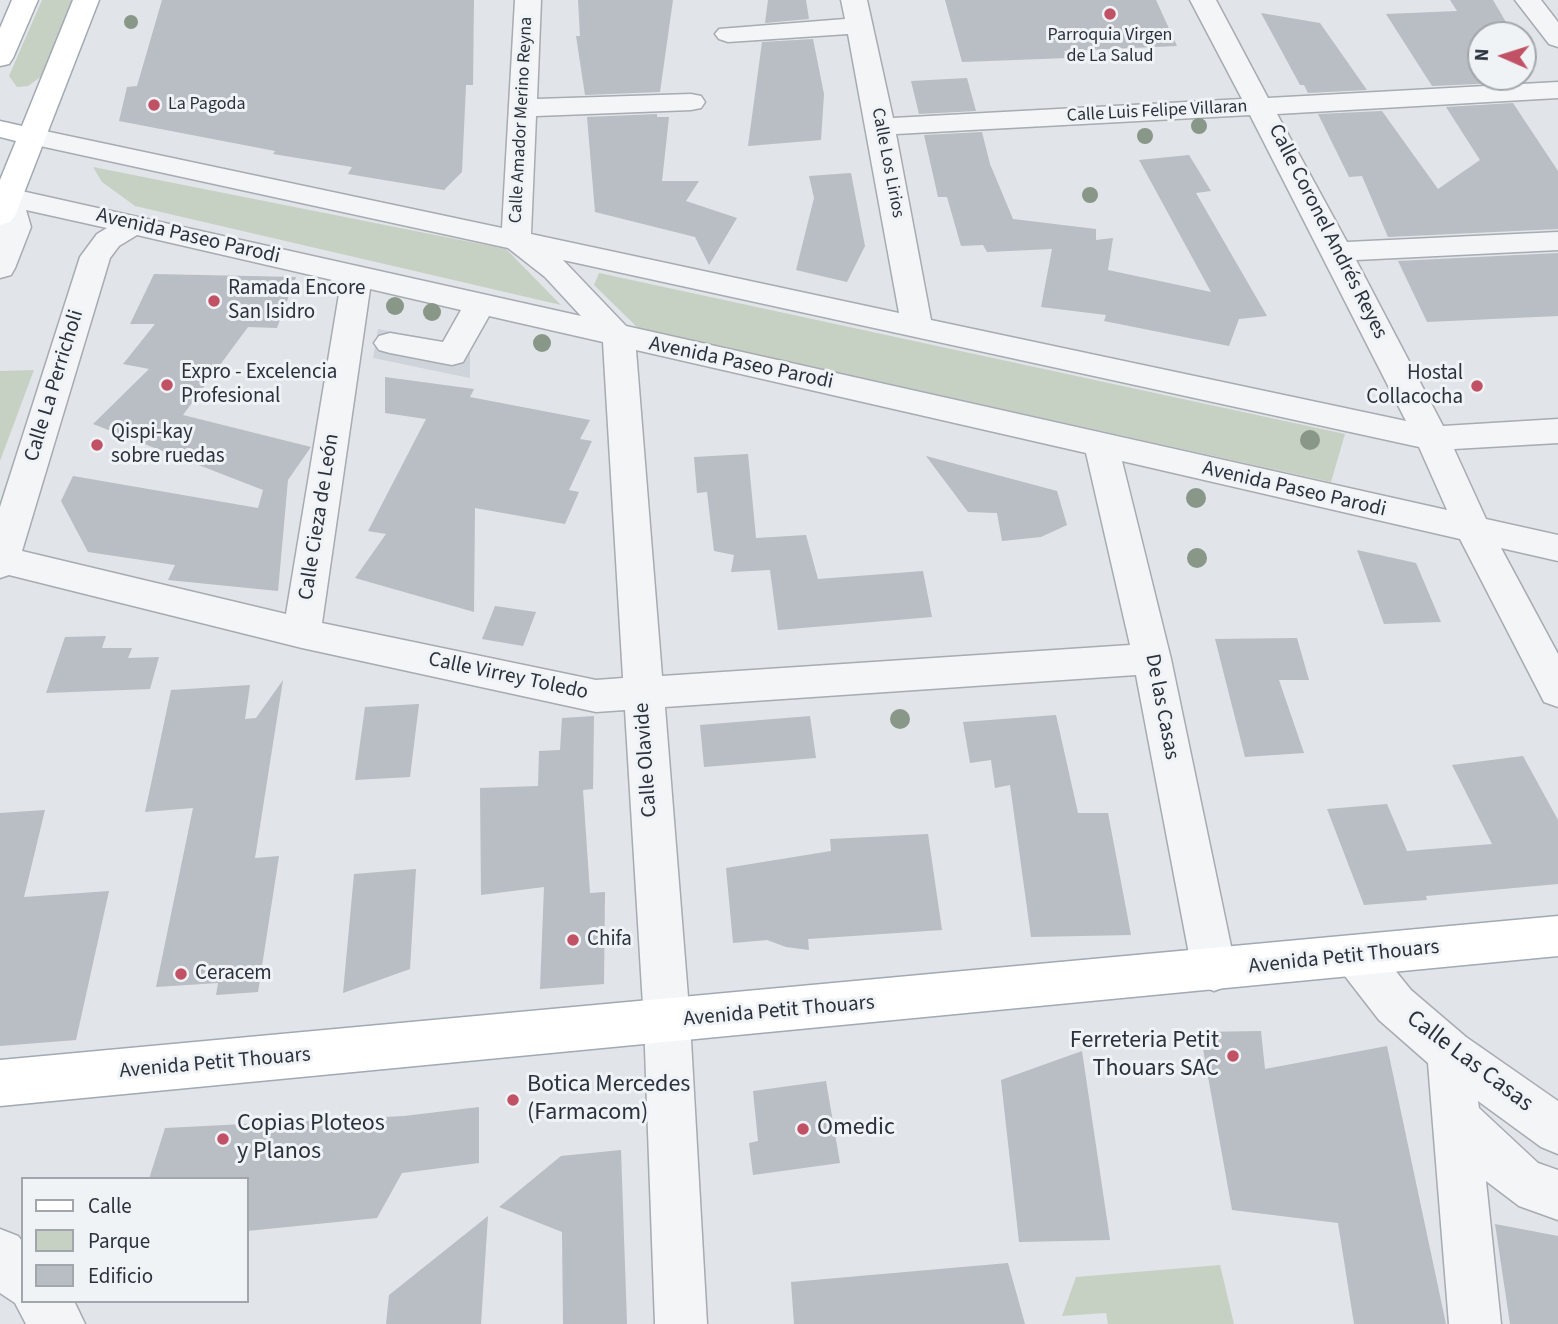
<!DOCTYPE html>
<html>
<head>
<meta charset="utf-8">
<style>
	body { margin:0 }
	#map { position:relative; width:1558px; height:1324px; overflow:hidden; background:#e1e4e8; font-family:"Source Sans 3",sans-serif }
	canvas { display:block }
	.legend { position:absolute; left:21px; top:1177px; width:228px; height:126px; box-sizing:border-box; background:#f0f3f6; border:2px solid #a1a6ac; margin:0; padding:9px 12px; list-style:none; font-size:21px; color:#2b323e }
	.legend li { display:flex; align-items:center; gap:14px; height:35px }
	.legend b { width:35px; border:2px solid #a1a6ac }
	.north { position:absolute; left:1467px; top:21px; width:70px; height:70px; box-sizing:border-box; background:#f0f3f6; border:2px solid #a1a6ac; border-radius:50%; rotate:273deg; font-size:19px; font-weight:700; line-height:28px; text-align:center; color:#2b323e }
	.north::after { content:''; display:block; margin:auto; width:24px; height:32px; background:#c15266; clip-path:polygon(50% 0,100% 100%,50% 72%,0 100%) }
</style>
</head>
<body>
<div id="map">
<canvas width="1558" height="1324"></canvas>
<ul class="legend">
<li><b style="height:9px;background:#fff"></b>Calle</li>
<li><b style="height:19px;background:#c7d1c3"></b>Parque</li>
<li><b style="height:19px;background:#b9bdc4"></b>Edificio</li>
</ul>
<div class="north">N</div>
</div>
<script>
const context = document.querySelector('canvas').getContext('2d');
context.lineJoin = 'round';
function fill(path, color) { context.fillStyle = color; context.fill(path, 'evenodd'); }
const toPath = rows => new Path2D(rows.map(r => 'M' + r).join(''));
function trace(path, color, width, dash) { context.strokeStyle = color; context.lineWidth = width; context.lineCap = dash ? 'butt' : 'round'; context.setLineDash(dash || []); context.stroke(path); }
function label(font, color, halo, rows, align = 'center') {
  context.font = font + ' "Source Sans 3",sans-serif'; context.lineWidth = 6; context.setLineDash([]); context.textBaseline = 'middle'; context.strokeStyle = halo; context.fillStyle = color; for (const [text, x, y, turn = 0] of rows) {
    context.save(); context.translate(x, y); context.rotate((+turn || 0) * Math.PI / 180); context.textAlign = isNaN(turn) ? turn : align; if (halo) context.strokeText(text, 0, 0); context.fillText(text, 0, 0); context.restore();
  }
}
fill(toPath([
	[378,329,470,347,470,378,373,358]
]), '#cfd3da');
fill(toPath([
	[42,0,72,0,42,76,28,86,17,87,9,76],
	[93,167,506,249,561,305,135,206,102,182],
	[599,273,1345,434,1331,482,638,328,594,285],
	[34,370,0,461,0,371],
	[1220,1265,1234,1324,1108,1324,1106,1313,1062,1316,1076,1277]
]), '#c7d1c3');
fill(toPath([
	[162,0,474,0,473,85,466,85,462,172,444,190,348,174,352,167,273,154,275,151,119,121,127,87,137,86],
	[578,0,673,0,660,92,585,95,576,36,580,36],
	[768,0,806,0,809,19,765,23],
	[945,0,1156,0,1177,46,1064,51,1067,58,962,62],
	[1450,0,1493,0,1513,34,1481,35,1481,77,1496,77,1499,83,1432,86,1386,14,1457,11],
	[1261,13,1320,23,1367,90,1308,93,1304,85,1300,85],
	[813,39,824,94,821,140,748,146,762,42],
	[967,78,976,111,919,114,911,81],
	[1513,103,1558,171,1558,229,1388,237,1362,176,1349,177,1318,114,1382,111,1438,189,1480,160,1446,107],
	[657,114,657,117,669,117,662,181,699,181,686,201,737,218,709,265,695,237,595,212,587,117],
	[982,132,990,164,1013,219,1096,229,1096,240,1113,238,1108,270,1211,292,1139,160,1189,155,1211,191,1196,193,1267,316,1239,319,1229,346,1104,321,1106,315,1041,307,1052,249,987,252,983,245,961,246,947,197,938,197,924,135],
	[851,173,865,246,847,282,796,270,814,198,809,176],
	[1558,253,1558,316,1427,322,1398,261],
	[154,274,296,277,277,328,248,327,183,415,311,447,288,480,278,591,168,580,175,565,88,552,61,501,73,476,258,508,263,490,93,424,149,369,123,364,155,324,130,324],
	[385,377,474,389,470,397,590,420,580,439,592,441,569,490,579,492,565,524,475,508,474,612,355,578,386,534,368,531,426,419,385,413],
	[748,454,756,538,806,535,818,579,923,571,932,617,778,630,770,570,731,572,734,555,714,551,707,492,697,493,694,457],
	[926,456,1057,491,1067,525,1041,537,1002,541,997,513,968,512],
	[1357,550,1416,563,1441,622,1384,624],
	[495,606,536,612,523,646,482,639],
	[106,636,102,648,132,648,128,658,159,657,150,689,46,693,65,637],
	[1297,638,1309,680,1279,680,1304,753,1245,757,1215,639],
	[283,680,255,858,279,856,258,992,216,995,218,983,156,987,193,808,145,812,171,690,250,685,245,719,256,718],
	[419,704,410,777,355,780,365,707],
	[1056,715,1078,813,1108,813,1131,935,1031,937,1010,785,995,788,991,760,970,763,963,722],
	[594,716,593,789,583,790,590,893,605,892,604,984,540,989,544,887,481,895,480,788,538,786,539,751,560,750,562,718],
	[810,716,816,758,704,767,700,725],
	[1523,756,1558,820,1558,884,1426,896,1427,900,1364,905,1327,809,1387,804,1407,851,1492,844,1452,765],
	[45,810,24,897,109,891,76,1040,0,1046,0,813],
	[928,834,942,930,808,939,809,950,786,947,767,940,733,943,726,868,831,851,830,839],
	[416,869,410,969,343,993,354,874],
	[1261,1031,1265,1069,1387,1046,1446,1324,1354,1324,1338,1223,1232,1210,1200,1032],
	[1082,1051,1110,1240,1019,1242,1001,1080],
	[826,1081,840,1163,753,1175,749,1143,758,1141,753,1091],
	[479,1107,479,1163,402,1173,377,1218,247,1231,247,1179,149,1179,165,1128,404,1116],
	[621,1150,627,1324,563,1324,562,1232,499,1207,561,1156],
	[488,1216,481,1324,386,1324,389,1295],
	[1495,1224,1558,1236,1558,1324,1510,1324],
	[1008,1263,1025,1324,794,1324,791,1282]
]), '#b9bdc4');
const minor = toPath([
	[515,0,541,0,537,99,691,94,701,96,705,102,701,108,691,110,536,116,531,234,899,313,848,34,728,42,719,39,715,34,719,29,845,19,841,0,867,0,893,118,1242,99,1190,0,1216,0,1268,98,1558,82,1558,98,1277,114,1347,242,1558,232,1558,250,1356,260,1443,426,1558,419,1558,443,1454,449,1486,519,1558,535,1558,561,1501,548,1558,654,1558,707,1544,702,1460,539,1122,461,1171,659,1236,970,1230,985,1214,991,1198,985,1192,970,1136,675,665,707,690,1022,707,1324,655,1324,644,1022,625,710,596,712,302,648,9,575,0,578,0,507,80,257,97,234,107,228,26,210,31,227,15,268,11,275,0,278,0,190,8,188,581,316,545,277,508,248,31,144,21,142,17,136,21,130,31,128,502,228,515,0],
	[1250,115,1406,421,931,320,896,134,1250,115],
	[137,235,341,282,286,614,22,551,110,258,119,246,137,235],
	[563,260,1419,447,1447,510,626,326,563,260],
	[370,289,461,310,443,342,390,333,379,336,374,343,379,350,390,353,452,365,463,362,489,316,603,342,623,678,596,680,322,623,370,289],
	[636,350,1086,453,1130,645,662,676,636,350],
	[1515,0,1541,0,1558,22,1558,47,1549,44,1515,0],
	[1357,937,1373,943,1411,990,1466,1037,1558,1101,1558,1154,1541,1147,1478,1101,1479,1108,1538,1163,1558,1170,1558,1220,1519,1206,1486,1181,1501,1324,1449,1324,1428,1063,1379,1020,1341,971,1335,957,1341,943,1357,937],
	[0,1229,18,1236,23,1242,23,1301,74,1301,85,1324,26,1324,15,1303,0,1293,0,1229]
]);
const major = toPath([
	[12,0,38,0,13,58,9,64,0,66,0,28,12,0],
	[73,0,99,0,15,216,10,222,0,225,0,180,16,141,0,137,0,121,22,126,73,0],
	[1558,916,1558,956,0,1106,0,1060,1558,916]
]);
trace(minor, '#a7abb2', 3);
trace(major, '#a1a9b3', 3);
fill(minor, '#f3f5f7');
fill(major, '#fff');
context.fillStyle = '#889788';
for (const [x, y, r] of [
	[131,22,7],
	[1199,126,8],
	[1145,136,8],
	[1090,195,8],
	[395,306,9],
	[432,312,9],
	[542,343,9],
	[1310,440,10],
	[1196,498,10],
	[1197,558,10],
	[900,719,10]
]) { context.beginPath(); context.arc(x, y, r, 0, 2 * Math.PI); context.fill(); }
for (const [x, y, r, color] of [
	[1110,14,7,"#c15266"],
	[154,105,7,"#c15266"],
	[214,301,7,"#c15266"],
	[167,385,7,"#c15266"],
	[1477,386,7,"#c15266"],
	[97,445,7,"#c15266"],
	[573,940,7,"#c15266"],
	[181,974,7,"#c15266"],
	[1233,1056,7,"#c15266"],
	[513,1100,7,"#c15266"],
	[803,1129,7,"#c15266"],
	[223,1139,7,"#c15266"]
]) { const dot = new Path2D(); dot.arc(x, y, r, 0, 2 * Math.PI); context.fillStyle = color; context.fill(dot); trace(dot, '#f0f3f6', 2.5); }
label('18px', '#2b323e', '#f0f3f6', [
	["Parroquia Virgen",1110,36],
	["de La Salud",1110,57],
	["La Pagoda",168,105,"left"]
]);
label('18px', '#2b323e', '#f0f3f6', [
	["Calle Luis Felipe Villaran",1157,112,-3],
	["Calle Amador Merino Reyna",522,120,-87],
	["Calle Los Lirios",887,163,79]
]);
label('21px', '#2b323e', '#f0f3f6', [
	["Calle Coronel Andrés Reyes",1327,232,63],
	["Avenida Paseo Parodi",188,237,13],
	["Avenida Paseo Parodi",741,364,12],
	["Calle La Perricholi",55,386,-73],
	["Avenida Paseo Parodi",1294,490,13],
	["Calle Cieza de León",320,517,-81],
	["Calle Virrey Toledo",508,677,12],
	["De las Casas",1161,707,79],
	["Calle Olavide",647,760,-94],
	["Avenida Petit Thouars",1344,958,-6],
	["Avenida Petit Thouars",779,1012,-5],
	["Avenida Petit Thouars",215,1064,-5]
]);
label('21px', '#2b323e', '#f0f3f6', [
	["Ramada Encore",228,289],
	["San Isidro",228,313],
	["Expro - Excelencia",181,373],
	["Profesional",181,397],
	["Hostal",1463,374,"right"],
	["Collacocha",1463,398,"right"],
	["Qispi-kay",111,433],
	["sobre ruedas",111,457],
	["Chifa",587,940],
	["Ceracem",195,974]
], 'left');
label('24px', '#2b323e', '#f0f3f6', [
	["Ferreteria Petit",1219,1042,"right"],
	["Thouars SAC",1219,1070,"right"],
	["Botica Mercedes",527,1086],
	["(Farmacom)",527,1114],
	["Copias Ploteos",237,1125],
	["y Planos",237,1153],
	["Omedic",817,1129]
], 'left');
label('24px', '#2b323e', '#f0f3f6', [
	["Calle Las Casas",1469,1062,37]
]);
</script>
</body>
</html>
